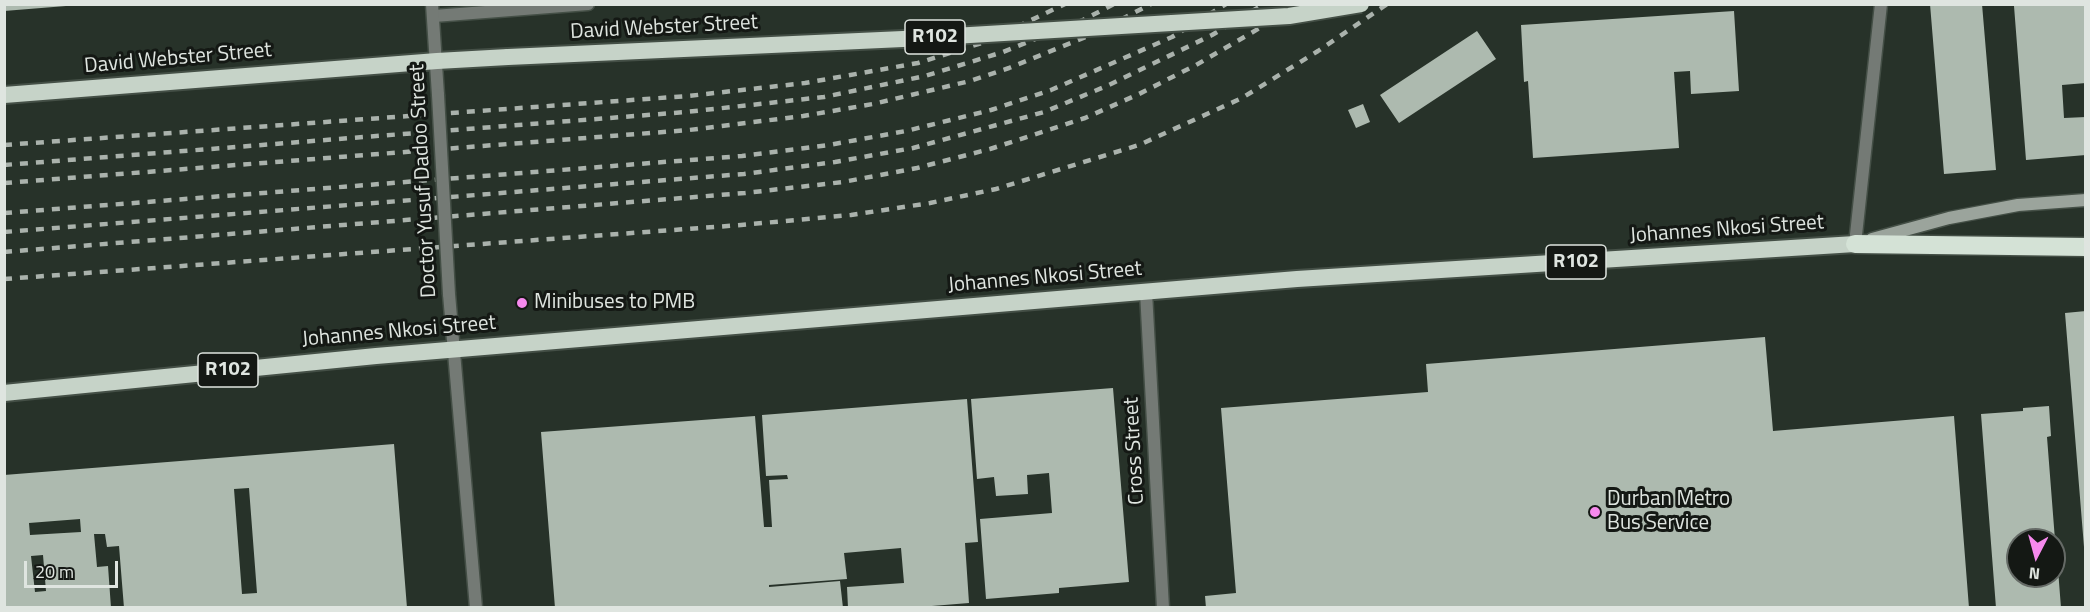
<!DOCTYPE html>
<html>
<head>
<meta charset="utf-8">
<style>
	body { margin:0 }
	#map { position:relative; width:2090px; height:612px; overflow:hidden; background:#273229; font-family:"Titillium Web",sans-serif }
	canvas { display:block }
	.frame { position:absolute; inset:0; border:6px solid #dfe5e0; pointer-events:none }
	.north { position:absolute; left:2006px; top:528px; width:60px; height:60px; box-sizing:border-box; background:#141814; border:2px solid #656a66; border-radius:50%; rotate:186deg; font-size:16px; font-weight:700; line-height:24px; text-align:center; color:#dfe5e0 }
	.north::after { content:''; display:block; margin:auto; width:21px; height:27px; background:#f689ed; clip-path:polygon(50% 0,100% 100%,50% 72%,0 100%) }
	.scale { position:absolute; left:24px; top:561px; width:94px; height:27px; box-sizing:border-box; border:3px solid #dfe5e0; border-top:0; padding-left:8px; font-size:18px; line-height:21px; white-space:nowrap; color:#dfe5e0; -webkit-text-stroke:4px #141814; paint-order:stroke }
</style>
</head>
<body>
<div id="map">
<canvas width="2090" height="612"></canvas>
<div class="frame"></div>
<div class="north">N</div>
<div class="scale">20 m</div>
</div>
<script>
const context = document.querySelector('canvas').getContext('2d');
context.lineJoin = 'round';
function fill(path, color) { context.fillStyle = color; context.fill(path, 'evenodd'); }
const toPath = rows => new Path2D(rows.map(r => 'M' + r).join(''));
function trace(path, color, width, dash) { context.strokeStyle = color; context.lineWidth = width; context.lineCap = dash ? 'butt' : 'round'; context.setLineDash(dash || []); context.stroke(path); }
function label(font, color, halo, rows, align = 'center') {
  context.font = font + ' "Titillium Web",sans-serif'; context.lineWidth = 6; context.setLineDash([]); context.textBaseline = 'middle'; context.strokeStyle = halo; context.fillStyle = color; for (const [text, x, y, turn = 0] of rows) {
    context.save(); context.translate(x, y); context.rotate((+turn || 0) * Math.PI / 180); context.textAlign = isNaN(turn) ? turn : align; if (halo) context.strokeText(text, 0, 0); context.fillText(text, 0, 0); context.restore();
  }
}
fill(toPath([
	[4,4,66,4,66,6,4,11],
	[1930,4,1982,4,1996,170,1944,174],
	[2027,4,2086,4,2086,83,2062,85,2064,118,2086,117,2086,155,2026,160,2014,6],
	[1734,11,1739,91,1691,94,1690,71,1674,72,1679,148,1533,158,1528,81,1524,82,1521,25],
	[1477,31,1496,59,1399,123,1380,95],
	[1363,104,1370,122,1356,128,1348,110],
	[2086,311,2086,547,2084,547,2065,313],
	[1765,337,1773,431,1954,416,1969,608,1206,608,1205,596,1236,593,1221,408,1428,392,1426,364],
	[1113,388,1129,582,1059,588,1059,593,986,599,980,519,1052,513,1049,473,1027,475,1028,494,996,496,994,477,977,479,971,399],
	[967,399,978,542,965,543,969,603,907,608,848,608,847,587,904,583,901,548,844,553,847,579,769,585,769,587,840,581,843,608,555,608,541,432,755,416,764,527,772,527,769,480,788,479,787,475,766,476,762,415],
	[2049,406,2051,436,2047,437,2055,540,2018,540,2018,576,2054,576,2054,544,2056,543,2061,608,1996,608,1981,414,2023,411,2023,408],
	[394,444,407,608,124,608,119,546,107,547,105,534,94,534,97,567,108,566,111,608,4,608,4,475],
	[249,488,257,593,242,594,234,489],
	[80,519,81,532,30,535,29,523],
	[43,555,46,591,35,592,31,556]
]), '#adbaaf');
const minor = toPath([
	[434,16,588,4]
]);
const tertiary = toPath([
	[432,4,438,95],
	[1855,244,1881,4],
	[1146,292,1163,608],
	[449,294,476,608]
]);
const secondary = toPath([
	[1872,239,1949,218,2018,205,2086,200]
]);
const trunk = toPath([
	[4,95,437,61,508,57],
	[4,393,376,356,1297,279,1855,244]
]);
const motorway = toPath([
	[1855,244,2086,247]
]);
trace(minor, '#444f46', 15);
trace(tertiary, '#444f46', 15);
trace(secondary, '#444f46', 15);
trace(trunk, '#444f46', 20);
trace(motorway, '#444f46', 21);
trace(minor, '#747a75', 12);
trace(tertiary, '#747a75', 12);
trace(secondary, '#9ba49c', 12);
trace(trunk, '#c6d3c8', 16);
trace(motorway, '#d4e2d6', 18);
trace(toPath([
	[4,145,688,96,805,83,918,63,985,42,1065,4],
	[4,165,686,112,824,97,925,76,1003,52,1083,20,1114,4],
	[4,183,689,130,803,116,873,104,970,81,1009,68,1093,34,1151,4],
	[4,213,742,156,829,145,906,131,991,110,1051,90,1172,37,1226,4],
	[4,232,744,174,835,162,913,148,1044,112,1109,85,1212,35,1264,4],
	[4,252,745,193,843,182,917,168,990,149,1085,118,1139,94,1196,65,1301,4],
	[4,279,741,225,851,215,930,203,996,189,1139,145,1242,98,1318,51,1387,4]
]), '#aab2ac', 4.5, [8, 8]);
const tertiaryBridge = toPath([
	[438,95,449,294]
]);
const trunkBridge = toPath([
	[508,57,903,39,1289,16,1361,4]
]);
trace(tertiaryBridge, '#444f46', 15, []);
trace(trunkBridge, '#444f46', 20, []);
trace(tertiaryBridge, '#747a75', 12);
trace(trunkBridge, '#c6d3c8', 16);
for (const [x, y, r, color] of [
	[522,303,6,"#f689ed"],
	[1595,512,6,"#f689ed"]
]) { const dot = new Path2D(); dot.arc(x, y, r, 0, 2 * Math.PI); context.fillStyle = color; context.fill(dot); trace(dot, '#141814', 2); }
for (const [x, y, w] of [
	[935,37,60],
	[1576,262,60],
	[228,370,60]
]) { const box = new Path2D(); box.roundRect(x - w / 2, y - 17, w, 34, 4.5); context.fillStyle = '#141814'; context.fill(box); trace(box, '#dfe5e0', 1.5); }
label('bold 20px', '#dfe5e0', null, [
	["R102",935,37],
	["R102",1576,262],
	["R102",228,370]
]);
label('21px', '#dfe5e0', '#141814', [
	["David Webster Street",664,28,-3],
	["David Webster Street",178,59,-5],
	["Doctor Yusuf Dadoo Street",424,181,-93],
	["Johannes Nkosi Street",1727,230,-4],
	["Johannes Nkosi Street",1045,278,-5],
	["Johannes Nkosi Street",399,332,-5],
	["Cross Street",1135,451,-93]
]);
label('21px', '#dfe5e0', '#141814', [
	["Minibuses to PMB",534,303],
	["Durban Metro",1607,500],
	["Bus Service",1607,524]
], 'left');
</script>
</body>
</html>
